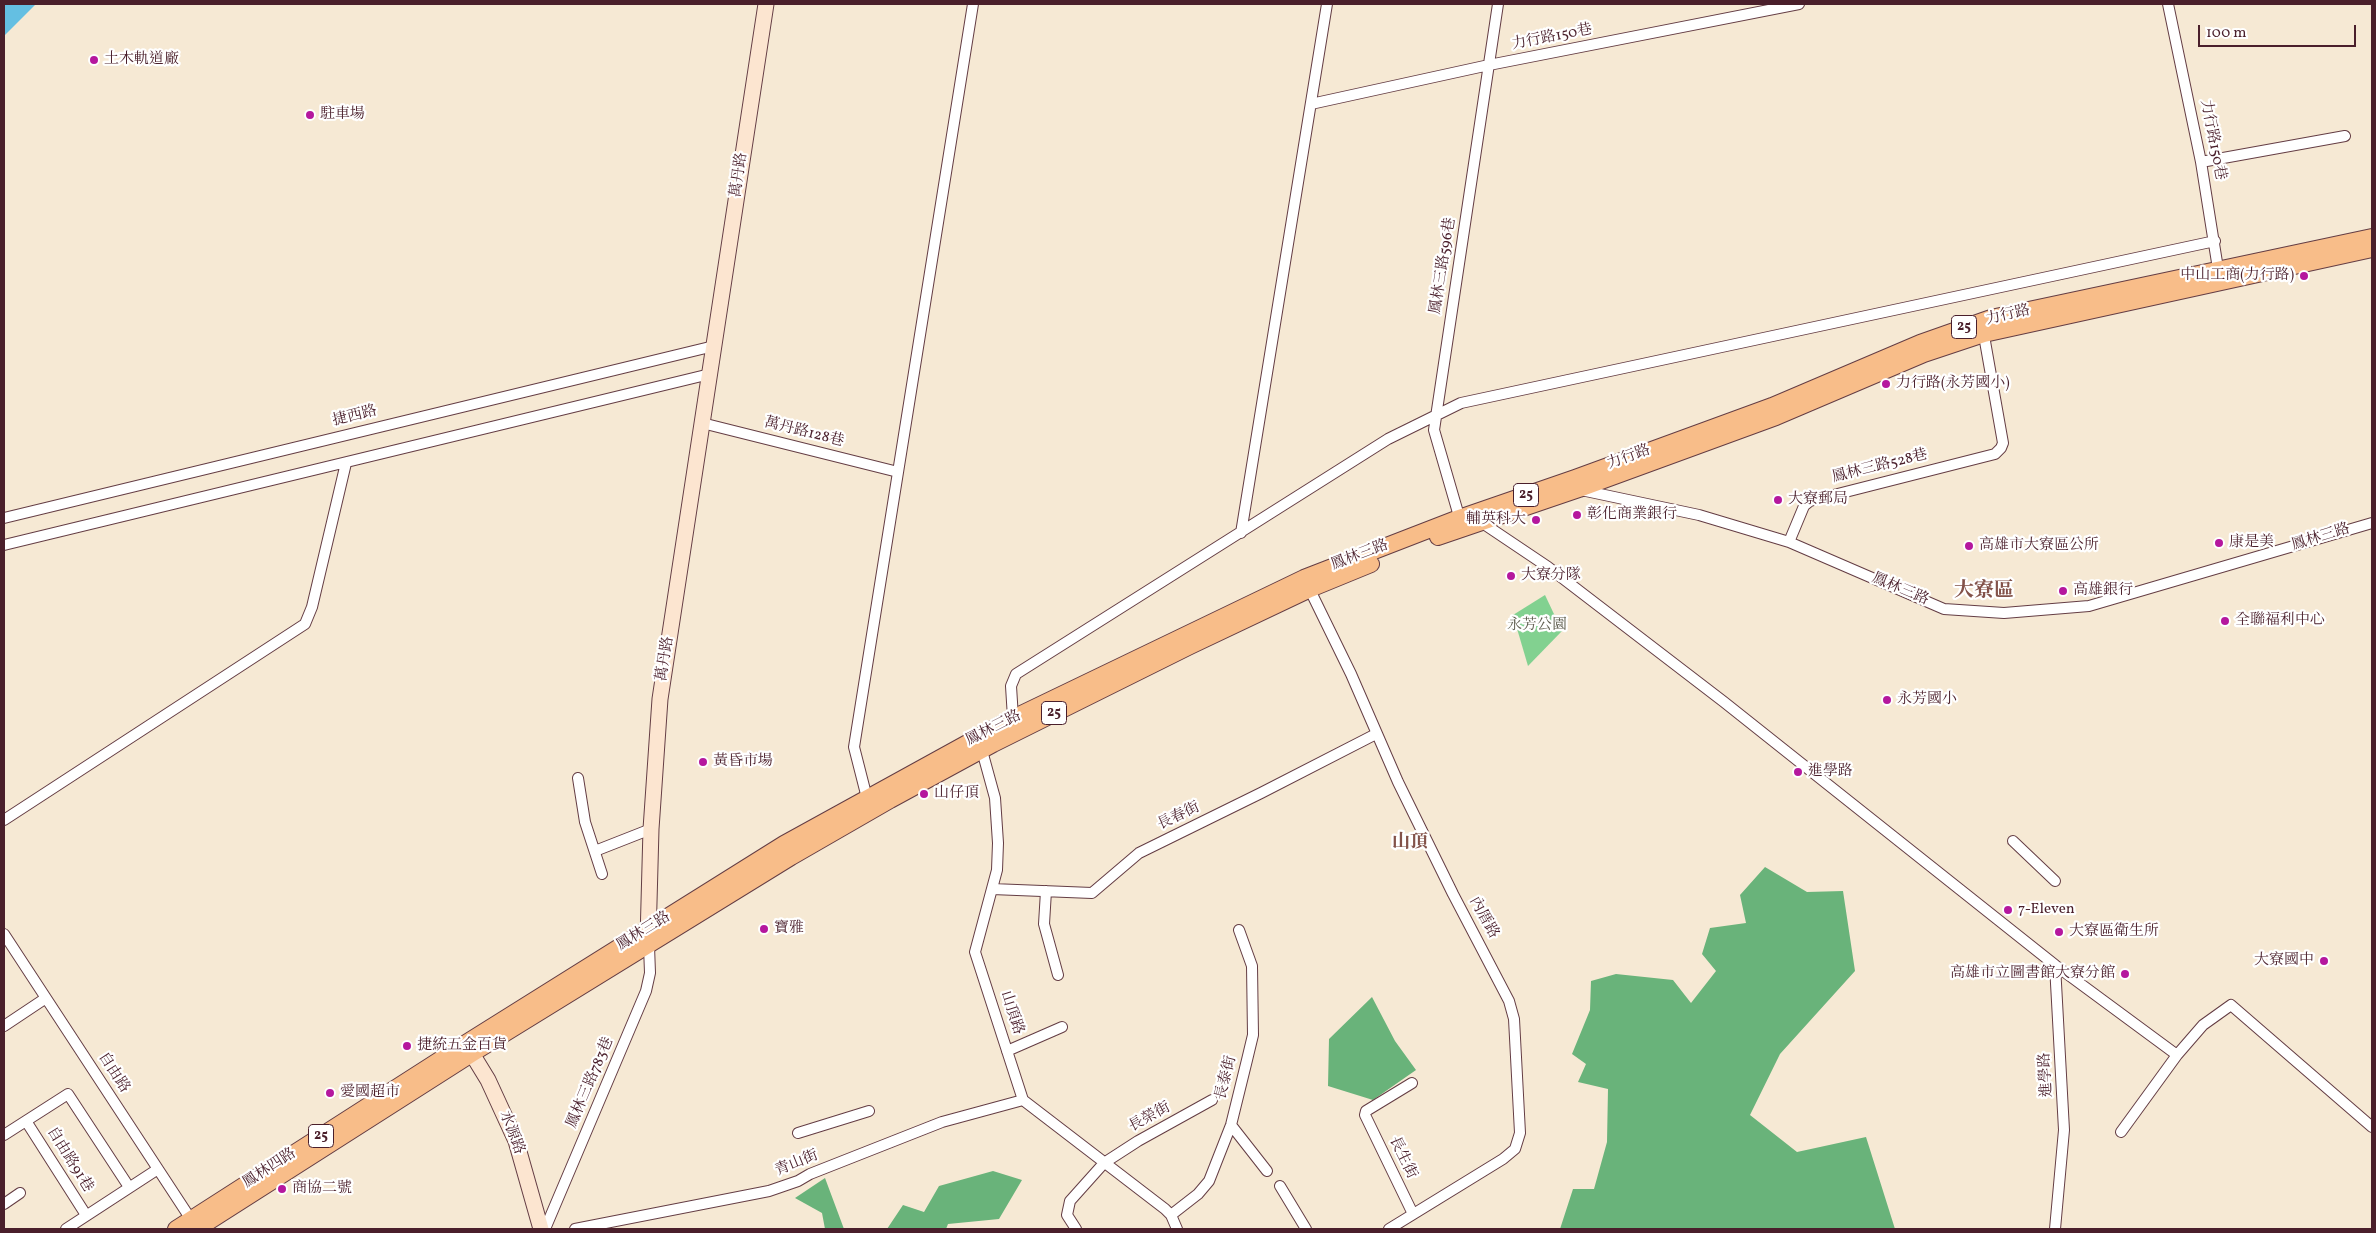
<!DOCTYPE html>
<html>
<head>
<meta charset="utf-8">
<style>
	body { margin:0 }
	#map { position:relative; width:2376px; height:1233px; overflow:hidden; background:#f6e9d4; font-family:Vollkorn,serif }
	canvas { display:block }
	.frame { position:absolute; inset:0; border:5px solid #4a1f2b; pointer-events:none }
	.scale { position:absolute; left:2198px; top:25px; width:158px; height:22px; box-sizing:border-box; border:2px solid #4a1f2b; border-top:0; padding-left:6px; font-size:15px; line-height:18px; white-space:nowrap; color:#4a1f2b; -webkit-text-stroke:4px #fff; paint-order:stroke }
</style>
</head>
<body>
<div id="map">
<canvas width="2376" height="1233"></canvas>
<div class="frame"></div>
<div class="scale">100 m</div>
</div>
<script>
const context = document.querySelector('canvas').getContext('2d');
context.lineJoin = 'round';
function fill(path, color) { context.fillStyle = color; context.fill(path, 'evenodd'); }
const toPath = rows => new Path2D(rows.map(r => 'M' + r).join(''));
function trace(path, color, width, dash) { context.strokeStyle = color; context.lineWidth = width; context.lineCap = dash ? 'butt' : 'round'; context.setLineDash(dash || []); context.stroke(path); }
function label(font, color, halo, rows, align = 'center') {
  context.font = font + ' Vollkorn,"Noto Serif TC",serif'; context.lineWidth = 4.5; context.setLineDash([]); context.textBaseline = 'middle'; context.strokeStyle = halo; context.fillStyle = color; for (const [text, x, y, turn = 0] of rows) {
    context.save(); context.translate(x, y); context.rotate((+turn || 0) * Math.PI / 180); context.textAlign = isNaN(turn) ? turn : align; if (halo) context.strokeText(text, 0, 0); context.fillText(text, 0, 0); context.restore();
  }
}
fill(toPath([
	[1545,595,1562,631,1528,666,1513,615]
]), '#82d190');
fill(toPath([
	[1765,867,1807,892,1843,891,1855,971,1780,1054,1750,1115,1797,1152,1866,1137,1895,1229,1560,1229,1573,1189,1594,1189,1607,1142,1608,1089,1578,1082,1586,1064,1572,1054,1590,1010,1591,981,1616,974,1673,980,1691,1003,1716,971,1702,954,1710,928,1746,923,1740,895],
	[1372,997,1395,1041,1416,1070,1373,1100,1328,1086,1329,1039],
	[993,1171,1022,1180,999,1219,948,1224,946,1229,887,1229,903,1205,924,1212,939,1186],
	[825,1178,844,1229,825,1229,822,1213,795,1198]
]), '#69b37a');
fill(toPath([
	[4,4,36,4,4,36]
]), '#64bfe2');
const street = toPath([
	[2168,4,2201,162,2219,275],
	[1311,104,1489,65,1799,4],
	[2201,162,2345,136],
	[702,423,898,472],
	[1581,490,1699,515,1789,542,1944,609,2004,613,2089,606,2372,523],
	[4,518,714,346],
	[1480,519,1481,522,1548,567,1724,702,2055,965,2064,1130,2055,1229],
	[1461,523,1434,430,1498,4],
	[1241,533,1327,4],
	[1789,542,1804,506,1810,501,1995,454,2001,448,2003,443,1983,330],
	[4,545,710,374],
	[1308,586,1351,674,1398,782,1453,894,1509,1001,1514,1019,1520,1133,1515,1149,1503,1159,1389,1229],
	[1013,718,1011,686,1016,674,1388,439,1461,403,2215,241],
	[981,747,995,798,998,843,997,870,975,952,1023,1100,1165,1209,1171,1215,1177,1229],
	[578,778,585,822,602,874],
	[867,798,854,747,973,4],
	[4,820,305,624,312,607,346,463],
	[2013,841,2055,881],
	[595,851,651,829],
	[992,889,1092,893,1139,853,1261,793,1376,734],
	[1046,891,1044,924,1058,975],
	[4,934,194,1224],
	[2055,965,2177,1055,2203,1025,2231,1005,2372,1127],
	[4,1026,46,998],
	[1007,1051,1062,1027],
	[1412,1083,1366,1111,1365,1115,1413,1214],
	[26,1121,86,1215],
	[1231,1125,1267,1171],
	[2121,1132,2177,1055],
	[798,1133,869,1111],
	[4,1135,68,1094,129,1187],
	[1280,1186,1306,1229],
	[4,1204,20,1193],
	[1171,1215,1198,1194,1209,1181,1231,1125,1247,1060,1253,1035,1252,966,1239,930],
	[66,1229,158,1169],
	[545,1229,646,991,650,973,649,946],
	[575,1229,769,1191,798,1181,810,1174,942,1122,1023,1100],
	[1076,1229,1067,1215,1070,1201,1104,1163,1138,1141,1212,1100]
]);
const secondary = toPath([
	[648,939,651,829,660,699,766,4],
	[466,1044,488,1080,516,1141,541,1229]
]);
const primary = toPath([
	[1438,537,1579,489,1776,417,1924,354,1984,334,2372,249],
	[176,1229,466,1043,784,844,1013,718,1304,578,1459,518,1575,478,1772,406,1920,343,1991,318,2372,237],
	[197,1229,473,1053,791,857,890,800,993,744,1190,646,1310,589,1371,564]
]);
trace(street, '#643d44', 12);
trace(secondary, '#643d44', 17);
trace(primary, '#643d44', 18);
trace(street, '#fff', 10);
trace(secondary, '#fce5d0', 15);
trace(primary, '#f8bd89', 16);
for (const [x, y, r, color] of [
	[94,60,5,"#b5179e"],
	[310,115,5,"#b5179e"],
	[2304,276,5,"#b5179e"],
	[1886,384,5,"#b5179e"],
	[1778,500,5,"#b5179e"],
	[1577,515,5,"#b5179e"],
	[1536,520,5,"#b5179e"],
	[2219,543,5,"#b5179e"],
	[1969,546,5,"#b5179e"],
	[1511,576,5,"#b5179e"],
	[2063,591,5,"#b5179e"],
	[2225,621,5,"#b5179e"],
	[1887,700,5,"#b5179e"],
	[703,762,5,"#b5179e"],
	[1798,772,5,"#b5179e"],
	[924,794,5,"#b5179e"],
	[2008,910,5,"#b5179e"],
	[764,929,5,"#b5179e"],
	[2059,932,5,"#b5179e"],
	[2324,961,5,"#b5179e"],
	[2125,974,5,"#b5179e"],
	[407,1046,5,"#b5179e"],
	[330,1093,5,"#b5179e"],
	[282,1189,5,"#b5179e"]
]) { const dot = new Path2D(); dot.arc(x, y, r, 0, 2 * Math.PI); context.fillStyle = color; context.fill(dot); trace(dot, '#fff', 2); }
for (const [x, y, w] of [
	[1964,327,25],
	[1526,495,25],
	[1054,713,25],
	[321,1136,25]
]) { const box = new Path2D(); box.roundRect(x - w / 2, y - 11.5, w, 23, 4); context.fillStyle = '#fff'; context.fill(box); trace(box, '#4a1f2b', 1); }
label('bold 14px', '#4a1f2b', null, [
	["25",1964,327],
	["25",1526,495],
	["25",1054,713],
	["25",321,1136]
]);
label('15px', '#4a1f2b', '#fff', [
	["力行路150巷",1552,38,-11],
	["力行路150巷",2212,140,79],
	["萬丹路",740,175,-82],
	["鳳林三路596巷",1444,266,-81],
	["力行路",2008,316,-13],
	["捷西路",355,417,-14],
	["萬丹路128巷",804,433,14],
	["力行路",1629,458,-20],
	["鳳林三路528巷",1880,467,-14],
	["鳳林三路",2321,538,-17],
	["鳳林三路",1360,556,-21],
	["鳳林三路",1900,590,23],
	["萬丹路",666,659,-81],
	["鳳林三路",994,729,-27],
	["長春街",1179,817,-26],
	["內厝路",1483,918,61],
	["鳳林三路",644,932,-32],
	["山頂路",1011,1013,72],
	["自由路",113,1073,57],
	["進學路",2047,1075,-93],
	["長泰街",1227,1078,-76],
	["鳳林三路783巷",591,1083,-67],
	["長榮街",1150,1118,-29],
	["水源路",511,1133,69],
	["長生街",1402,1158,64],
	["自由路91巷",69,1160,58],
	["青山街",797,1164,-22],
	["鳳林四路",270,1169,-33]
]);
label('15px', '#4a1f2b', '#fff', [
	["土木軌道廠",104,60],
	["駐車場",320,115],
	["中山工商(力行路)",2294,276,"right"],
	["力行路(永芳國小)",1896,384],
	["大寮郵局",1788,500],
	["彰化商業銀行",1587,515],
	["輔英科大",1526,520,"right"],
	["康是美",2229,543],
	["高雄市大寮區公所",1979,546],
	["大寮分隊",1521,576],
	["高雄銀行",2073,591],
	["全聯福利中心",2235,621],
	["永芳國小",1897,700],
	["黃昏市場",713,762],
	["進學路",1808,772],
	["山仔頂",934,794],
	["7-Eleven",2018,910],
	["寶雅",774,929],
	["大寮區衛生所",2069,932],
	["大寮國中",2314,961,"right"],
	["高雄市立圖書館大寮分館",2115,974,"right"],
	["捷統五金百貨",417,1046],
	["愛國超市",340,1093],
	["商協二號",292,1189]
], 'left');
label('15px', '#5e5d4e', '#fff', [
	["永芳公園",1537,626]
]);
label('bold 18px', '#835249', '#fff', [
	["山頂",1410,844]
]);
label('bold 20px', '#835249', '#fff', [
	["大寮區",1984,592]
]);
</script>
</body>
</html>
